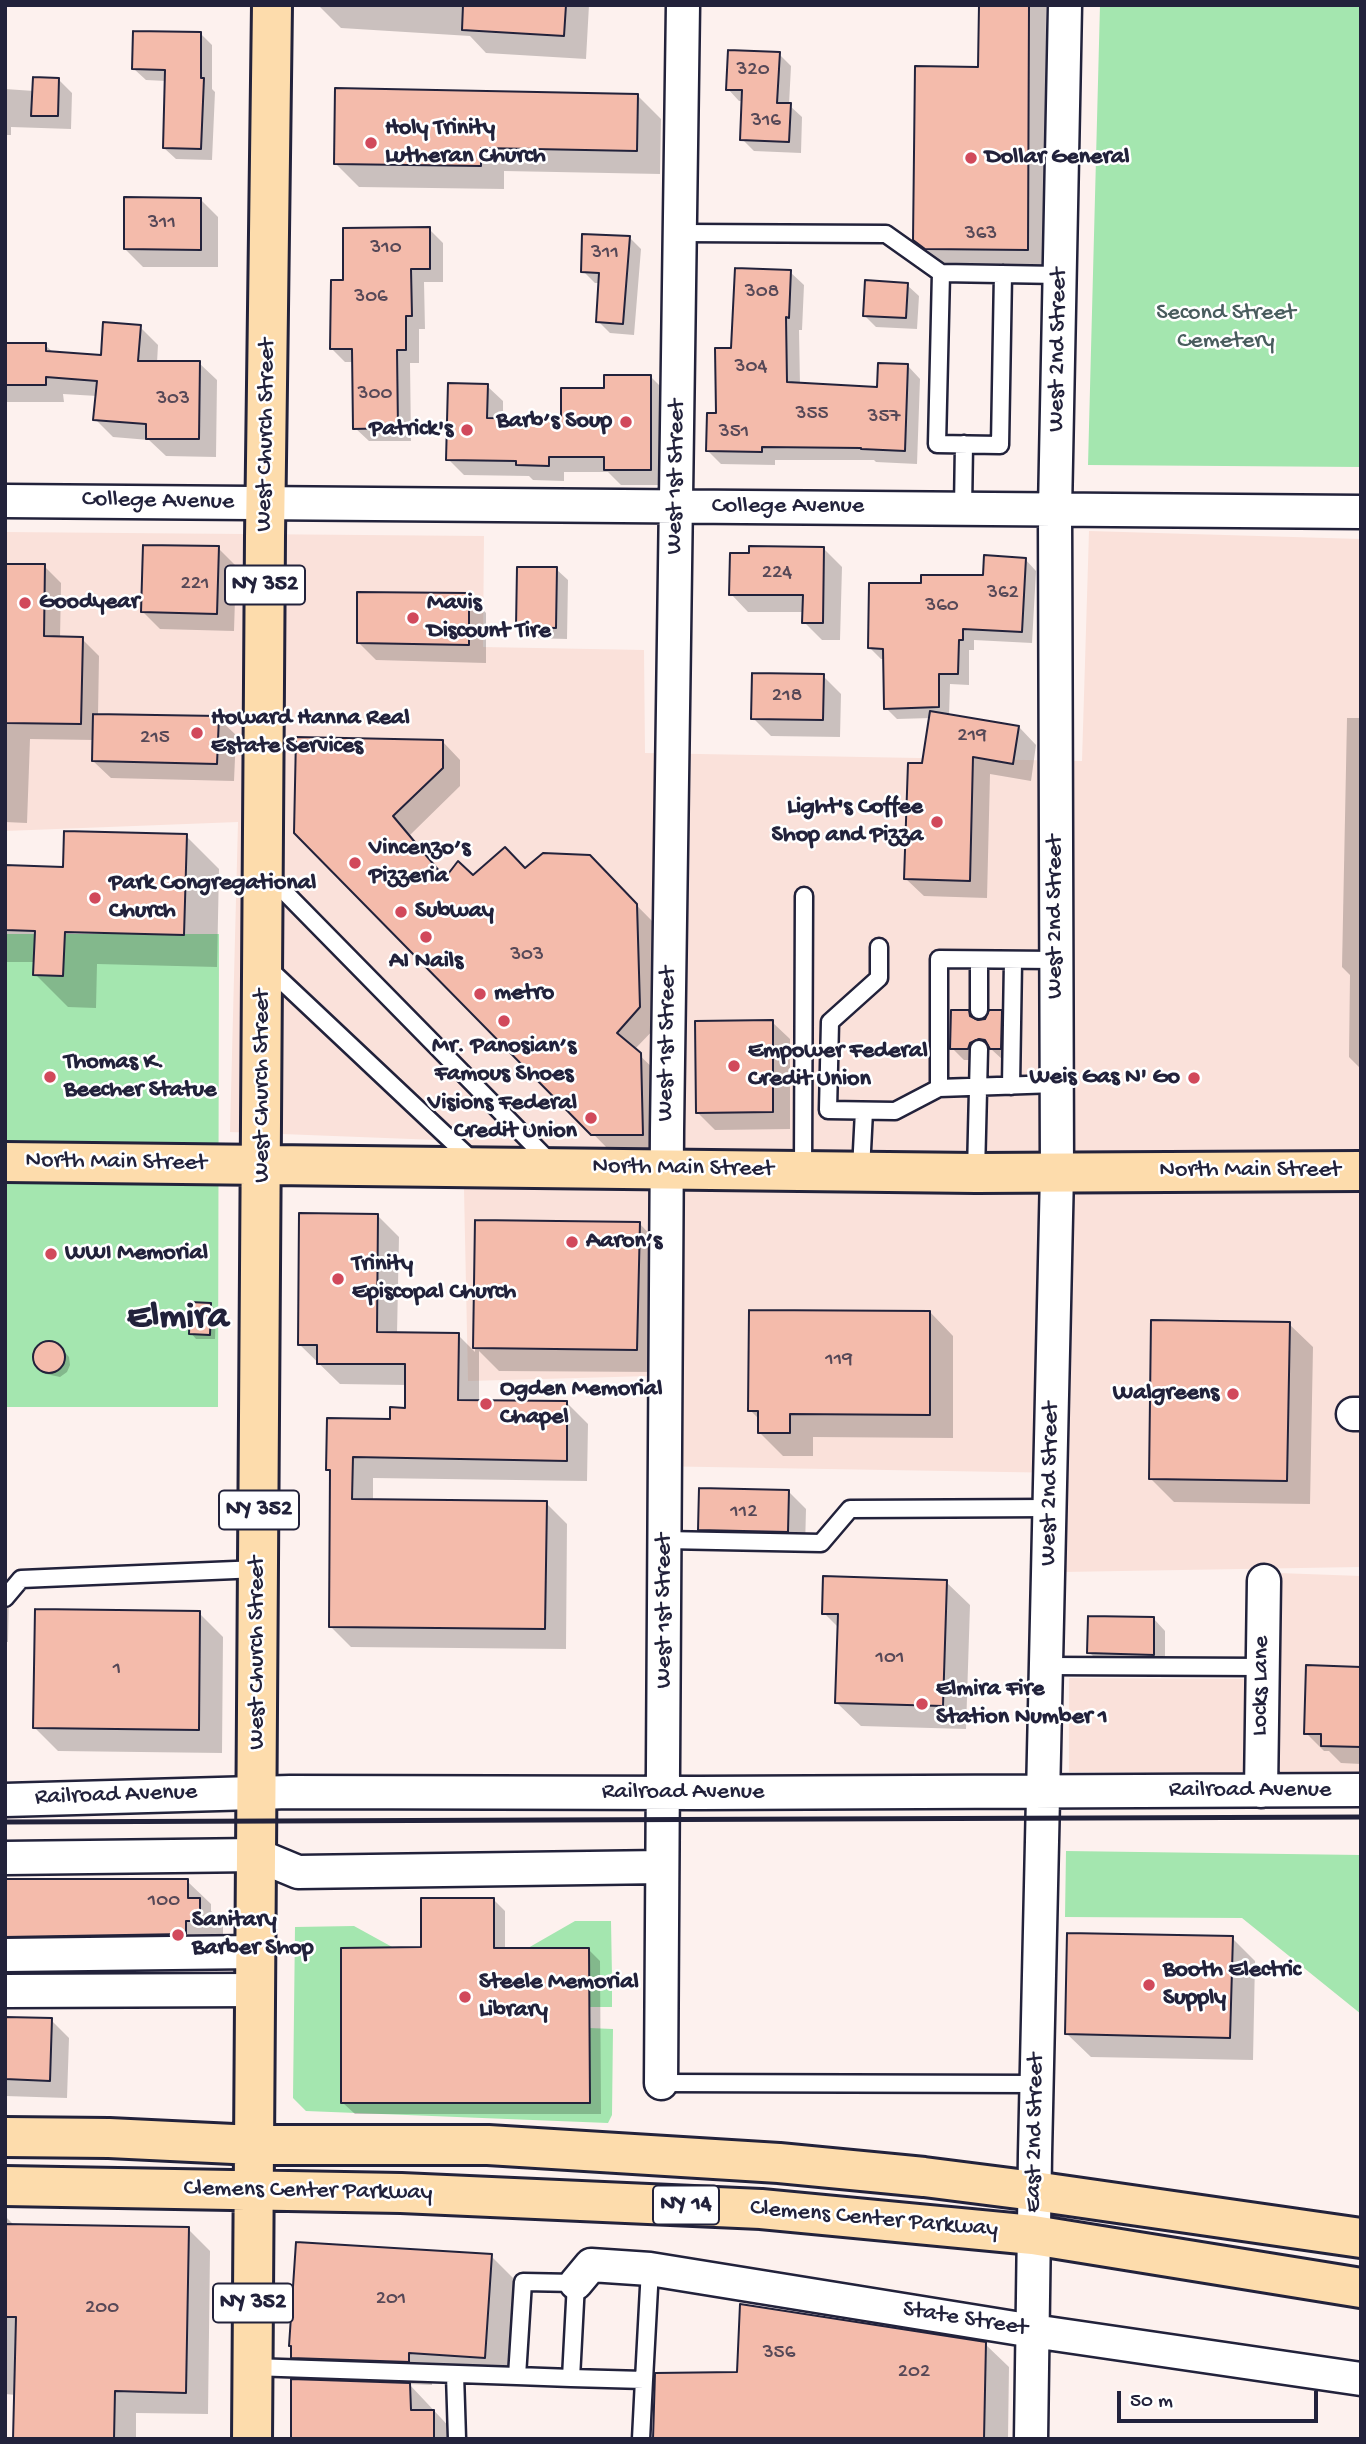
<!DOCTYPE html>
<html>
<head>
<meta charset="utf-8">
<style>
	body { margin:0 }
	#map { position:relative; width:1366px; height:2444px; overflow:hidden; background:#fdf1ee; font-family:"Gochi Hand",sans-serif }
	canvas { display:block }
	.frame { position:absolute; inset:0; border:7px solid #22223b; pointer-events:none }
	.scale { position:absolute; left:1117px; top:2391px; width:201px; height:32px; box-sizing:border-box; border:4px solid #22223b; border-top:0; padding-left:9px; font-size:21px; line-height:24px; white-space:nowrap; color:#22223b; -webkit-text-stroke:5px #fff; paint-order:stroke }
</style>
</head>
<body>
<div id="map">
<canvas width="1366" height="2444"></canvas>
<div class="frame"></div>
<div class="scale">50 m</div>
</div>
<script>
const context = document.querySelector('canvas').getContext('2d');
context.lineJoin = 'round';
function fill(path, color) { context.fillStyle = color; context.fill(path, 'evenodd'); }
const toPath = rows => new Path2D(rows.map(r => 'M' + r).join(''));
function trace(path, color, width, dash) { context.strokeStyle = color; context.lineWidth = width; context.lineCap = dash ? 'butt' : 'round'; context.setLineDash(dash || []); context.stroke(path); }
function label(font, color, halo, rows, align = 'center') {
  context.font = font + ' "Gochi Hand",sans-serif'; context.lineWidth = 5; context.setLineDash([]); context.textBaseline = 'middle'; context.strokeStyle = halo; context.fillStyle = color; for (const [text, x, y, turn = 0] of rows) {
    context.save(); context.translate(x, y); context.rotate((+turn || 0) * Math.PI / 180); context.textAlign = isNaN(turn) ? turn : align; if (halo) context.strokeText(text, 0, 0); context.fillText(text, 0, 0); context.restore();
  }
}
fill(toPath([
	[1089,531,1361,539,1361,1567,1062,1572,1066,1473,648,1466,651,1376,468,1381,463,1141,230,1132,238,822,5,831,5,532,484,536,483,647,644,650,645,753,1082,761],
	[1251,1572,1361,1576,1361,1774,1069,1772,1069,1678,1252,1679]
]), '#fae1da');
fill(toPath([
	[1100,5,1361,5,1361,467,1088,465],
	[5,934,219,934,218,1407,5,1407],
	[1066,1851,1361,1855,1361,2014,1242,1918,1065,1917],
	[575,1921,611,1921,612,1977,589,1977,590,1987,612,1987,612,2007,589,2007,589,2028,613,2029,612,2115,608,2123,306,2111,293,2098,295,1927,354,1926,394,1948,528,1948]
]), '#a4e6af');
fill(toPath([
	[318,5,589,5,586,59,486,53,470,36,341,28],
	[981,5,1046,5,1045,266,944,266,915,239,979,68],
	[200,33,212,45,212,89,215,92,212,160,176,159,164,148,166,81,146,80,134,69],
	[779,54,791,66,789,105,802,117,801,153,754,151,742,139,743,101,739,101,728,89],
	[59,80,72,93,71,129,11,127,11,135,5,135,5,89,34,91],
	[637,95,661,119,660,174,504,171,504,189,359,187,335,163],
	[200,199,218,217,218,267,143,267,125,249],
	[429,229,443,243,443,282,424,282,425,329,419,329,419,363,410,363,411,441,369,441,355,428,354,362,345,362,332,349],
	[629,237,641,249,634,335,610,333,598,321,600,283,595,283,583,271],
	[790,272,804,285,802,330,799,330,800,385,879,388,907,365,920,379,917,464,876,462,874,460,775,460,775,465,721,464,708,451,732,350],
	[907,285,919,296,917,329,876,327,864,315],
	[140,327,158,345,157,363,199,363,217,380,216,457,166,456,149,440,113,437,95,419,97,396,63,394,64,402,5,402,5,345,45,345,55,354,103,357],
	[650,376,666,392,666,485,621,485,608,472,564,472,564,481,533,480,529,476,464,475,448,459,487,386,503,401,503,420,563,421,606,390],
	[218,548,236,566,234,631,160,629,143,612],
	[824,549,842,567,840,640,822,640,804,622,804,612,748,612,731,594],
	[1025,559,1036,571,1032,643,974,640,974,650,969,650,969,685,950,684,949,716,1019,727,1036,745,1031,781,990,774,987,898,924,896,906,879,931,718,897,719,886,708,885,659,881,659,870,648,923,585,984,577],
	[5,565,44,566,61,583,60,639,82,639,99,656,98,715,218,718,236,735,234,781,111,778,93,761,94,740,30,739,27,823,5,822],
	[556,569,568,580,567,639,530,638,518,627],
	[469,595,486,613,486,663,376,660,359,643],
	[823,676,841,694,840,737,771,736,753,718],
	[1347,718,1361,718,1361,1069,1349,1057,1350,975,1342,967],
	[443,742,460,760,460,786,410,835,447,879,525,870,589,857,654,923,657,1026,634,1050,658,1073,660,1153,611,1152,296,832],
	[186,836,219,869,217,967,97,964,96,1008,68,1007,35,974,35,962,5,962,5,867,65,868],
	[968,1012,978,1022,1001,1012,1013,1024,1012,1060,1003,1060,991,1049,982,1055,980,1060,964,1060,952,1048],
	[772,1022,790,1039,790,1129,715,1130,698,1113],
	[377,1215,399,1237,397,1334,458,1335,475,1352,477,1221,639,1223,662,1247,660,1372,499,1371,479,1351,479,1402,566,1402,588,1424,587,1481,373,1478,373,1501,546,1503,567,1524,566,1649,351,1647,330,1626,332,1474,328,1470,406,1410,407,1385,340,1384,299,1344],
	[210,1304,216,1310,215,1339,196,1339,191,1333],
	[930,1312,953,1336,953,1438,813,1437,813,1456,783,1456,759,1432,760,1420,750,1410],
	[1289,1324,1313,1347,1310,1504,1174,1502,1151,1479],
	[50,1342,58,1345,69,1357,70,1365,67,1372,60,1377,46,1374,36,1362,38,1348],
	[5,1430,7,1431,5,1528],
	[788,1491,806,1509,805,1549,718,1547,700,1529],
	[946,1582,970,1605,966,1729,861,1726,837,1703,839,1628,824,1613],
	[5,1588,9,1592,8,1642,5,1642],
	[199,1613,223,1637,222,1753,58,1751,35,1728],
	[1154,1619,1165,1631,1165,1666,1101,1664,1089,1652],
	[1361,1669,1361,1764,1341,1763,1329,1751,1324,1751,1306,1733],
	[5,1881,187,1881,211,1904,211,1911,223,1923,223,1944,5,1965],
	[494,1900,505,1911,505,1950,588,1949,600,1961,601,2114,355,2114,343,2103,423,1949],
	[1232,1938,1255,1961,1253,2060,1091,2057,1067,2034],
	[5,2019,51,2020,69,2038,67,2098,5,2096],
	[5,2216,15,2226,188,2229,210,2251,208,2414,136,2413,136,2439,15,2439,16,2395,5,2394],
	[491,2256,515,2280,508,2381,432,2376,432,2385,409,2384,457,2435,457,2439,292,2439,317,2381,293,2357],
	[985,2344,1009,2367,1008,2439,655,2439,739,2374]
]), '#0003');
const building = toPath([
	[463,5,566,5,564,36,462,30,463,5],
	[979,5,1029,5,1028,250,925,249,913,240,915,66,978,67,979,5],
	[133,31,201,32,201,78,204,78,201,149,163,148,165,70,132,69,133,31],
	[728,50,780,52,777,103,791,103,789,142,740,140,742,90,726,90,728,50],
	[33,77,59,78,58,116,31,116,33,77],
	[335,88,638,94,637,151,481,148,481,166,334,164,335,88],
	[124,197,201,198,201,250,124,249,124,197],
	[430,227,430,269,411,269,412,316,406,316,406,350,397,350,398,428,353,429,352,349,330,349,331,280,343,280,343,228,430,227],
	[582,234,630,236,623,324,596,322,599,273,581,272,582,234],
	[735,268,791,270,789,318,786,317,787,382,877,387,878,363,908,364,905,451,861,449,861,448,762,447,762,452,706,451,707,413,716,413,715,348,731,348,735,268],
	[865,280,908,283,906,318,863,316,865,280],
	[103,322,141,325,138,361,200,361,199,439,146,439,146,424,93,420,97,381,46,377,46,385,5,385,5,343,46,343,46,351,101,355,103,322],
	[604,375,651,375,651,470,604,470,604,457,549,457,549,466,516,465,516,461,446,460,448,383,488,384,487,418,561,419,561,388,604,388,604,375],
	[143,545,219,546,217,614,141,612,143,545],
	[749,546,824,547,823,623,802,623,803,595,729,595,730,553,749,553,749,546],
	[984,555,1026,558,1022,632,963,629,963,640,959,640,958,674,939,674,939,707,884,709,883,649,868,648,869,583,921,583,921,575,983,575,984,555],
	[5,564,45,564,44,636,83,637,81,724,5,723,5,564],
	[517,567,557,567,556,628,516,627,517,567],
	[357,592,469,593,469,645,357,643,357,592],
	[752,673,824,674,823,720,751,719,752,673],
	[930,711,1019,726,1013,764,973,757,970,881,904,879,908,763,922,763,930,711],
	[93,714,219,716,217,764,92,761,93,714],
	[296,737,443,740,443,768,393,816,445,878,458,861,473,875,505,847,525,868,543,853,590,855,637,904,640,1007,617,1033,641,1053,643,1135,591,1135,294,833,296,737],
	[64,831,187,834,184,935,65,932,63,976,33,975,35,931,5,930,5,865,63,867,64,831],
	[951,1010,969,1010,970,1016,978,1020,985,1019,989,1010,1002,1010,1001,1049,990,1049,985,1040,979,1039,970,1043,968,1049,950,1049,951,1010],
	[773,1020,773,1112,696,1113,695,1021,773,1020],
	[299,1213,378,1214,377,1332,459,1333,458,1400,567,1401,567,1461,353,1457,352,1499,547,1501,545,1629,329,1627,330,1470,326,1470,327,1418,390,1419,390,1407,405,1408,405,1364,317,1364,317,1345,298,1345,299,1213],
	[475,1220,640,1222,637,1350,473,1348,475,1220],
	[190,1302,211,1303,210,1335,189,1334,190,1302],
	[749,1310,930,1311,930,1415,790,1414,790,1433,758,1433,758,1411,748,1411,749,1310],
	[1151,1320,1290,1322,1287,1481,1149,1479,1151,1320],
	'33 1357a16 16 0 1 1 32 0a16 16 0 1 1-32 0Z',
	[699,1488,789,1490,788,1532,698,1530,699,1488],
	[823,1576,947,1580,943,1706,835,1703,838,1614,822,1614,823,1576],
	[35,1609,200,1611,199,1730,33,1728,35,1609],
	[1088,1616,1154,1617,1154,1655,1087,1653,1088,1616],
	[1306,1665,1361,1667,1361,1747,1321,1746,1321,1734,1304,1734,1306,1665],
	[5,1879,188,1879,188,1898,200,1898,200,1921,186,1921,186,1934,5,1937,5,1879],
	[421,1898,494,1898,494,1948,589,1948,590,2103,341,2103,341,1948,421,1947,421,1898],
	[1067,1933,1233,1936,1230,2038,1065,2034,1067,1933],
	[5,2017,52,2018,50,2081,5,2079,5,2017],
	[5,2224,189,2227,186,2393,115,2391,114,2439,13,2439,16,2317,5,2317,5,2224],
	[296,2242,492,2254,485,2358,409,2353,409,2362,291,2358,291,2346,289,2346,296,2242],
	[740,2304,986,2342,984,2439,653,2439,655,2373,737,2372,740,2304],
	[291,2379,410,2383,411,2410,434,2410,434,2439,291,2439,291,2379]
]);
fill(building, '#f4bbab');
trace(building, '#22223b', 2);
const lane = toPath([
	[681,233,886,234,941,273,1060,275],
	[941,273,937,444,1000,445,1003,274],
	[963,509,964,444],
	[268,875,551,1163],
	[879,947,879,978,830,1022,828,1110,895,1111,939,1088],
	[1056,960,939,959,939,1088,1056,1084],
	[268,968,473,1161],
	[979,1010,979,960],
	[1011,1086,1013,961],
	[803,1170,804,896],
	[861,1170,864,1111],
	[976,1173,979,1049],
	[665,1540,821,1543,850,1509,1050,1508],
	[5,1598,21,1579,259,1569],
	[1047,1666,1263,1667],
	[661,2083,1037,2084],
	[252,2367,517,2376],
	[455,2374,457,2439],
	[571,2378,517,2376,523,2282,576,2283,571,2378,644,2380,650,2269],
	[641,2439,644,2380]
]);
const street = toPath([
	[5,501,1361,512],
	[1353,1414,1361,1414],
	[1261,1791,1264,1581],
	[5,1800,290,1792,699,1793,1361,1790],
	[5,1858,257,1855,298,1872,662,1867],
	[5,1955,256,1952],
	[5,1991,256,1990],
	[661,2083,667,1130,683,5],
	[576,2283,591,2265,650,2269,1033,2331,1361,2379],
	[1031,2439,1035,2154,1057,1172,1055,510,1065,5]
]);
const primary = toPath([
	[5,1162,976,1173,1361,1171],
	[5,2137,109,2138,254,2145,488,2145,779,2163,924,2177,1034,2191,1361,2238],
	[5,2186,401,2193,761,2209,1033,2235,1361,2288],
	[252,2439,265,536,272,5]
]);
trace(lane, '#22223b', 21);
trace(street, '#22223b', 37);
trace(primary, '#22223b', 44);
trace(lane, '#fff', 16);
trace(street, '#fff', 32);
trace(primary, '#fddcac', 38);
trace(toPath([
	[5,1822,1361,1817]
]), '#22223b', 5);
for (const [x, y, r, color] of [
	[371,143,7,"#d1495b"],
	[971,158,7,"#d1495b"],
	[626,422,7,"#d1495b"],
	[467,430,7,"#d1495b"],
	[25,603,7,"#d1495b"],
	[413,618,7,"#d1495b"],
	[197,733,7,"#d1495b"],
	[937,822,7,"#d1495b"],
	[355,863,7,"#d1495b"],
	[95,898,7,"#d1495b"],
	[401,912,7,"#d1495b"],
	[426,937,7,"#d1495b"],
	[480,994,7,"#d1495b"],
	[504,1021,7,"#d1495b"],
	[734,1066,7,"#d1495b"],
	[50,1077,7,"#d1495b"],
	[1194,1078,7,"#d1495b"],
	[591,1118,7,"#d1495b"],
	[572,1242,7,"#d1495b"],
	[51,1254,7,"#d1495b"],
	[338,1279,7,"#d1495b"],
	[1233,1394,7,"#d1495b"],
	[486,1404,7,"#d1495b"],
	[922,1704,7,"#d1495b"],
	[178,1935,7,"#d1495b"],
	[1149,1985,7,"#d1495b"],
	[465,1997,7,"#d1495b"]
]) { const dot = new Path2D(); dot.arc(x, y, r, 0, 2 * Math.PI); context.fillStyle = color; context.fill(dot); trace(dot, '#fff', 2.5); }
label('21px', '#564857', null, [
	["320",753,71],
	["316",766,122],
	["311",162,224],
	["363",981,235],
	["310",386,249],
	["311",605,254],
	["308",762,293],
	["306",371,298],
	["304",751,368],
	["300",375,395],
	["303",173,400],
	["355",812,415],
	["357",884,418],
	["351",734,433],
	["224",777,574],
	["221",195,585],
	["362",1003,594],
	["360",942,607],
	["218",787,697],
	["219",972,737],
	["215",155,739],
	["303",527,956],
	["119",839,1361],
	["112",744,1513],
	["101",890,1659],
	["1",117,1670],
	["100",164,1902],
	["201",391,2300],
	["200",102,2309],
	["356",779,2354],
	["202",914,2373]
]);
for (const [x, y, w] of [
	[265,585,80],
	[259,1510,80],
	[686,2205,66],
	[253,2303,80]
]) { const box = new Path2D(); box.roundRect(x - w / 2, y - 19.5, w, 39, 5); context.fillStyle = '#fff'; context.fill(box); trace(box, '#22223b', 2); }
label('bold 23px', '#22223b', null, [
	["NY 352",265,585],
	["NY 352",259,1510],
	["NY 14",686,2205],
	["NY 352",253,2303]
]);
label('bold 24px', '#22223b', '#fff', [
	["Holy Trinity",385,129],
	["Lutheran Church",385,157],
	["Dollar General",985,158],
	["Barb’s Soup",612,422,"right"],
	["Patrick's",453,430,"right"],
	["Goodyear",39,603],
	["Mavis",427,604],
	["Discount Tire",427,632],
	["Howard Hanna Real",211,719],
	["Estate Services",211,747],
	["Light's Coffee",923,808,"right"],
	["Shop and Pizza",923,836,"right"],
	["Vincenzo’s",369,849],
	["Pizzeria",369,877],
	["Park Congregational",109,884],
	["Church",109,912],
	["Subway",415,912],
	["AI Nails",426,962,"center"],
	["metro",494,994],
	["Mr. Panosian’s",504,1047,"center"],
	["Famous Shoes",504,1075,"center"],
	["Empower Federal",748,1052],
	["Credit Union",748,1080],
	["Thomas K.",64,1063],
	["Beecher Statue",64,1091],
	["Weis Gas N' Go",1180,1078,"right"],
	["Visions Federal",577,1104,"right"],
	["Credit Union",577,1132,"right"],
	["Aaron’s",586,1242],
	["WWI Memorial",65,1254],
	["Trinity",352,1265],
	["Episcopal Church",352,1293],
	["Ogden Memorial",500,1390],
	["Chapel",500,1418],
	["Walgreens",1219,1394,"right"],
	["Elmira Fire",936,1690],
	["Station Number 1",936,1718],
	["Sanitary",192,1921],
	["Barber Shop",192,1949],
	["Booth Electric",1163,1971],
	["Supply",1163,1999],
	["Steele Memorial",479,1983],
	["Library",479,2011]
], 'left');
label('24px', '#495d5e', '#fff', [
	["Second Street",1226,314],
	["Cemetery",1226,342]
]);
label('24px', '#22223b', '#fff', [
	["West 2nd Street",1059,350,-89],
	["West Church Street",267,435,-89],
	["West 1st Street",677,477,-89],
	["College Avenue",158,502,1],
	["College Avenue",788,507],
	["West 2nd Street",1056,917,-90],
	["West 1st Street",668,1044,-89],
	["West Church Street",263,1086,-90],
	["North Main Street",116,1163,1],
	["North Main Street",683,1169,1],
	["North Main Street",1250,1171],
	["West 2nd Street",1051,1484,-89],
	["West 1st Street",665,1611,-90],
	["West Church Street",258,1653,-90],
	["Locks Lane",1262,1686,-89],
	["Railroad Avenue",1250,1791],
	["Railroad Avenue",683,1793],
	["Railroad Avenue",116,1796,-2],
	["East 2nd Street",1036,2133,-89],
	["Clemens Center Parkway",308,2192,1],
	["Clemens Center Parkway",874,2220,5],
	["State Street",965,2320,9]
]);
label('bold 38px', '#22223b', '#fff', [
	["Elmira",178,1319]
]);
</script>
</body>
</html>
